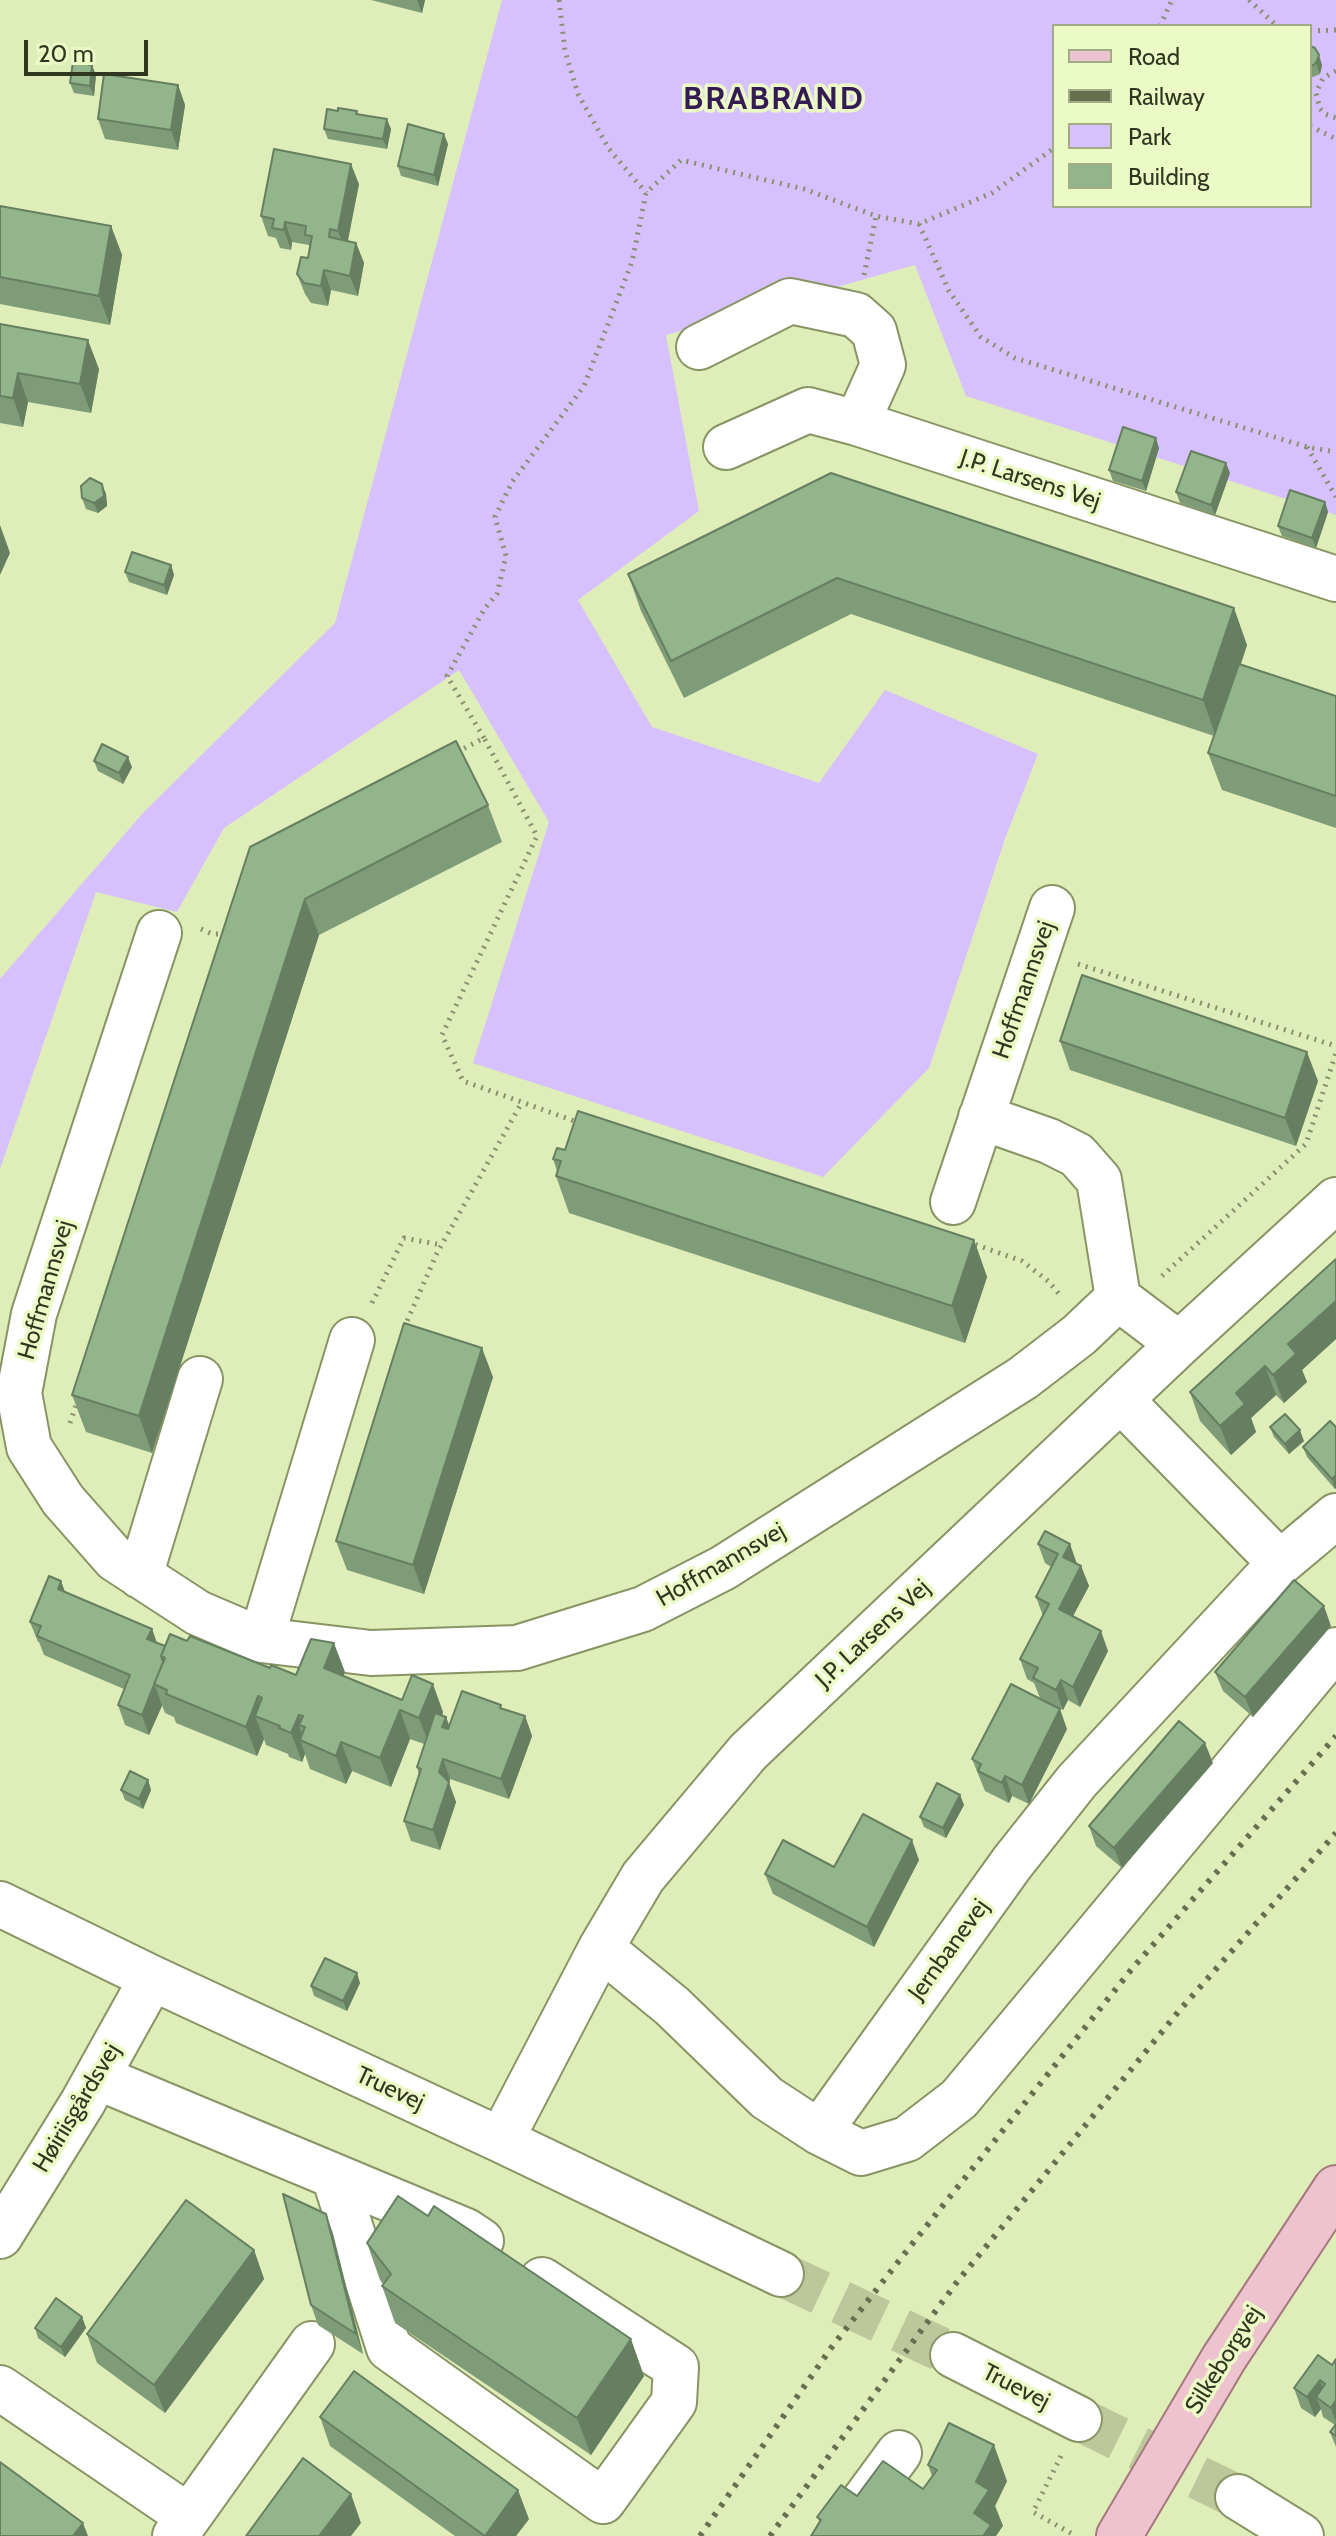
<!DOCTYPE html>
<html>
<head>
<meta charset="utf-8">
<style>
	body { margin:0 }
	#map { position:relative; width:1336px; height:2536px; overflow:hidden; background:#dfedb9; font-family:Cabin,sans-serif }
	canvas { display:block }
	.legend { position:absolute; left:1052px; top:24px; width:260px; height:184px; box-sizing:border-box; background:#ecfbc6; border:2px solid #a1ac84; margin:0; padding:10px 14px; list-style:none; font-size:24px; color:#313621 }
	.legend li { display:flex; align-items:center; gap:16px; height:40px }
	.legend b { width:40px; border:2px solid #a1ac84 }
	.scale { position:absolute; left:24px; top:40px; width:124px; height:36px; box-sizing:border-box; border:4px solid #313621; border-top:0; padding-left:10px; font-size:24px; line-height:28px; white-space:nowrap; color:#313621; -webkit-text-stroke:6px #ecfbc6; paint-order:stroke }
</style>
</head>
<body>
<div id="map">
<canvas width="1336" height="2536"></canvas>
<ul class="legend">
<li><b style="height:10px;background:#eec3d0"></b>Road</li>
<li><b style="height:10px;background:#676f50"></b>Railway</li>
<li><b style="height:22px;background:#d6c1fe"></b>Park</li>
<li><b style="height:22px;background:#92b58b"></b>Building</li>
</ul>
<div class="scale">20 m</div>
</div>
<script>
const context = document.querySelector('canvas').getContext('2d');
context.lineJoin = 'round';
function fill(path, color) { context.fillStyle = color; context.fill(path, 'evenodd'); }
const toPath = rows => new Path2D(rows.map(r => 'M' + r).join(''));
function trace(path, color, width, dash) { context.strokeStyle = color; context.lineWidth = width; context.lineCap = dash ? 'butt' : 'round'; context.setLineDash(dash || []); context.stroke(path); }
function label(font, color, halo, rows, align = 'center') {
  context.font = font + ' Cabin,sans-serif'; context.lineWidth = 7; context.setLineDash([]); context.textBaseline = 'middle'; context.strokeStyle = halo; context.fillStyle = color; for (const [text, x, y, turn = 0] of rows) {
    context.save(); context.translate(x, y); context.rotate((+turn || 0) * Math.PI / 180); context.textAlign = isNaN(turn) ? turn : align; if (halo) context.strokeText(text, 0, 0); context.fillText(text, 0, 0); context.restore();
  }
}
fill(toPath([
	[502,0,1336,0,1336,515,966,396,915,265,666,335,699,511,578,600,652,727,819,783,885,690,1038,754,1006,836,929,1068,823,1177,473,1063,549,822,459,670,224,828,177,912,96,892,0,1169,0,979,142,814,335,623],
	[1054,26,1310,26,1310,206,1054,206]
]), '#d6c1fe');
trace(toPath([
	[781,2274,953,2355],
	[1079,2419,1238,2497]
]), '#bcc89b', 44, [44, 22]);
const minor = toPath([
	[699,347,790,301,856,315,874,331,883,365,857,423],
	[726,447,808,410,857,423,1336,579],
	[159,933,34,1314,19,1393,29,1447,63,1500,115,1559,198,1613,261,1640,371,1653,517,1648,643,1609,723,1568,1023,1378,1079,1335,1118,1298],
	[981,1117,1049,1141,1077,1155,1099,1180,1118,1298,1179,1344],
	[953,1202,1052,908],
	[1121,1400,1280,1563,1336,1516],
	[140,1576,200,1379],
	[261,1640,352,1340],
	[0,1904,152,1978,501,2140,781,2274],
	[601,1948,672,2006,767,2098,819,2132,861,2153,907,2139,959,2099,1319,1667,1336,1650],
	[97,2077,466,2231,481,2241],
	[819,2132,1012,1863,1077,1781,1280,1563],
	[501,2140,601,1948,643,1877,748,1752,1179,1344,1336,1200],
	[334,2176,389,2348,603,2501,674,2402,676,2367,542,2280],
	[0,2236,83,2102,152,1978],
	[953,2355,1079,2419],
	[0,2388,188,2516],
	[1238,2497,1301,2536],
	[175,2536,312,2344],
	[838,2536,899,2453]
]);
const major = toPath([
	[1119,2536,1224,2358,1336,2188]
]);
trace(minor, '#889464', 48);
trace(major, '#a5787e', 48);
trace(toPath([
	[559,0,565,51,578,94,609,149,646,193],
	[1249,0,1277,26],
	[1160,26,1172,0],
	[1310,31,1336,30],
	[1336,71,1323,78,1316,93,1320,109,1325,114,1336,118],
	[1310,126,1336,139],
	[919,224,949,291,981,337,1015,358,1307,447,1336,452],
	[864,275,876,216],
	[1307,447,1336,497],
	[484,738,447,676,485,608,497,594,506,556,495,517,512,482,584,386,632,262,646,193,681,160,804,189,876,216,919,224,992,193,1054,148],
	[457,752,484,738,537,836,442,1035,463,1081,580,1123],
	[201,929,212,934,226,934],
	[1078,964,1336,1046],
	[968,1242,1022,1261,1048,1281,1061,1296],
	[1162,1276,1306,1144,1336,1053],
	[372,1303,404,1238,442,1245],
	[404,1328,437,1253,522,1102],
	[70,1423,77,1402],
	[1061,2456,1033,2512,1076,2536]
]), '#88916d', 5, [2, 6]);
trace(minor, '#fff', 44);
trace(major, '#eec3d0', 44);
trace(toPath([
	[700,2536,831,2348,909,2248,1131,1970,1336,1736],
	[770,2536,957,2282,1179,2011,1336,1833]
]), '#676f50', 6, [4, 8]);
fill(toPath([
	[371,0,425,0,422,13],
	[1310,46,1322,65,1320,74,1313,77,1310,76],
	[96,75,94,96,74,93,70,83],
	[178,85,185,105,178,150,105,139,98,119],
	[338,111,357,111,358,114,391,129,387,149,328,139,324,129],
	[448,144,438,186,401,176,398,166],
	[359,184,347,241,356,243,364,263,358,296,331,290,328,306,311,303,305,294,297,274,308,258,310,247,309,245,292,242,291,250,280,248,276,238,268,236,261,216],
	[0,206,111,226,122,255,110,325,0,304],
	[0,324,99,369,91,413,28,402,23,427,0,423],
	[1159,448,1146,491,1113,481,1109,470],
	[831,473,1247,645,1241,664,1336,696,1336,828,1222,790,1208,753,1214,736,851,614,684,698,641,611,628,574],
	[1230,473,1215,515,1180,503,1176,492],
	[102,484,106,494,107,506,98,513,86,509,82,498],
	[1325,502,1328,512,1316,548,1282,536,1278,526],
	[171,565,174,575,167,595,129,582,125,572],
	[94,761,132,767,123,784,98,771],
	[488,805,502,842,319,935,152,1453,86,1432,72,1395,250,847],
	[1060,1041,1318,1081,1296,1146,1070,1070],
	[565,1150,974,1240,987,1277,965,1343,569,1213,556,1176,557,1171,553,1159],
	[1336,1259,1336,1339,1302,1370,1307,1382,1284,1403,1276,1395,1251,1418,1256,1432,1231,1455,1200,1421,1190,1392],
	[493,1377,424,1594,347,1570,336,1541],
	[1270,1427,1304,1441,1289,1454,1274,1437],
	[1336,1427,1336,1488,1335,1489,1307,1457,1303,1447],
	[1038,1544,1081,1566,1089,1586,1073,1616,1108,1651,1080,1707,1068,1700,1063,1710,1040,1698,1034,1683,1027,1679,1020,1659,1043,1616,1036,1597,1051,1567,1045,1563],
	[61,1581,65,1592,152,1629,157,1643,165,1646,187,1641,296,1675,345,1672,343,1676,402,1700,443,1712,442,1716,446,1717,449,1725,503,1709,525,1716,532,1736,509,1799,450,1779,449,1783,456,1802,440,1850,411,1841,404,1821,419,1775,417,1767,424,1744,410,1739,391,1787,352,1771,346,1784,310,1769,305,1754,302,1762,289,1757,288,1754,266,1745,264,1739,257,1756,176,1723,174,1717,165,1713,162,1705,149,1735,125,1725,118,1705,124,1689,44,1655,39,1642,38,1642,30,1622],
	[1331,1626,1253,1717,1223,1691,1215,1672],
	[1067,1729,1029,1804,1012,1796,1009,1803,985,1791,972,1759],
	[1213,1763,1122,1868,1096,1846,1089,1826],
	[148,1780,151,1790,143,1809,125,1800,121,1790],
	[960,1795,964,1805,946,1838,924,1827,920,1817],
	[919,1860,874,1947,773,1894,765,1874],
	[360,1983,347,2011,314,1996,311,1986],
	[326,2214,333,2234,363,2354,318,2325,311,2305],
	[367,2243,644,2376,591,2455,395,2323,382,2286,383,2284,380,2280],
	[254,2250,264,2279,165,2413,97,2363,87,2334],
	[82,2317,86,2328,65,2357,38,2338,35,2328],
	[1336,2359,1336,2447,1330,2432,1335,2425,1323,2417,1321,2409,1315,2417,1301,2408,1294,2388,1332,2365],
	[320,2417,529,2519,516,2536,455,2536,330,2446],
	[928,2465,1007,2481,995,2506,1003,2526,820,2523,817,2517,857,2496,923,2489,932,2476]
]), '#7e9c78');
fill(toPath([
	[417,0,425,0,422,13],
	[1319,55,1322,65,1320,74,1316,63],
	[92,65,96,75,94,96,90,86],
	[178,85,185,105,178,150,171,130],
	[387,119,391,129,387,149,383,139],
	[444,134,448,144,438,186,434,175],
	[351,164,359,184,346,251,338,231],
	[285,222,292,242,291,250,284,230],
	[111,226,122,255,110,325,99,296],
	[356,243,364,263,358,296,350,276],
	[324,270,331,290,328,306,321,286],
	[88,340,99,369,91,413,80,384],
	[18,373,28,402,23,427,13,398],
	[1156,438,1159,448,1146,491,1142,481],
	[1226,463,1230,473,1215,515,1211,505],
	[102,484,106,494,107,506,98,513,94,503],
	[1325,502,1328,512,1316,548,1312,538],
	[0,525,10,553,0,575],
	[171,565,174,575,167,595,164,585],
	[1234,608,1247,645,1216,737,1203,700],
	[128,757,132,767,123,784,119,773],
	[305,899,319,935,152,1453,139,1416],
	[1307,1052,1318,1081,1296,1146,1285,1118],
	[974,1240,987,1277,965,1343,952,1306],
	[1336,1301,1336,1339,1302,1370,1307,1382,1284,1403,1273,1375,1288,1344],
	[482,1348,493,1377,424,1594,413,1565],
	[1265,1366,1276,1395,1251,1418,1256,1432,1231,1455,1220,1426,1236,1393],
	[1300,1430,1304,1441,1289,1454,1285,1444],
	[1336,1475,1336,1488,1335,1489,1332,1479],
	[1070,1544,1077,1564,1063,1557],
	[1081,1566,1089,1586,1066,1629,1059,1609],
	[61,1581,68,1601,58,1589],
	[1324,1606,1331,1626,1253,1717,1245,1697],
	[152,1629,159,1649,147,1639],
	[1101,1631,1108,1651,1080,1707,1073,1687],
	[334,1643,345,1672,335,1697,324,1668],
	[1061,1680,1068,1700,1063,1710,1056,1690],
	[433,1684,443,1712,430,1747,419,1718],
	[155,1686,162,1706,149,1735,142,1715],
	[258,1696,267,1721,255,1716,264,1739,257,1756,246,1727],
	[1060,1709,1067,1729,1029,1804,1022,1785],
	[400,1710,410,1739,391,1787,380,1758],
	[299,1715,303,1727,299,1725,305,1743,300,1740,305,1754,302,1762,291,1733],
	[525,1716,532,1736,509,1799,501,1779],
	[446,1717,453,1737,442,1727],
	[341,1742,352,1771,346,1784,336,1756],
	[1205,1743,1213,1763,1122,1868,1114,1848],
	[443,1759,450,1779,449,1783,456,1802,440,1850,433,1830,439,1772],
	[1005,1776,1012,1796,1009,1803,1002,1783],
	[148,1780,151,1790,143,1809,139,1799],
	[960,1795,964,1805,946,1838,943,1828],
	[912,1840,919,1860,874,1947,867,1927],
	[357,1973,360,1983,347,2011,343,2001],
	[326,2214,333,2234,363,2354,356,2334],
	[254,2250,264,2279,165,2413,154,2385],
	[82,2317,86,2328,65,2357,61,2347],
	[631,2339,644,2376,591,2455,577,2418],
	[1320,2380,1327,2400,1316,2397,1321,2409,1315,2417,1307,2397],
	[1336,2400,1336,2422,1331,2408],
	[994,2445,1007,2481,995,2506,1003,2526,996,2536,982,2536,974,2513,976,2482],
	[518,2490,529,2519,516,2536,485,2536],
	[351,2494,361,2523,351,2536,319,2536],
	[83,2523,88,2536,73,2536]
]), '#667f61');
const building = toPath([
	[1310,46,1315,48,1319,55,1316,63,1310,67,1310,46],
	[73,62,92,65,90,86,70,83,73,62],
	[104,74,178,85,171,130,98,119,104,74],
	[338,108,357,111,356,114,387,119,383,139,324,129,327,109,338,111,338,108],
	[408,124,444,134,434,175,398,166,408,124],
	[274,149,351,164,338,231,330,229,329,237,356,243,350,276,324,270,321,286,304,283,297,274,301,257,308,258,312,236,305,235,306,226,285,222,284,230,272,228,274,219,261,216,274,149],
	[0,206,111,226,99,296,0,277,0,206],
	[0,324,88,340,80,384,18,373,13,398,0,396,0,324],
	[1123,427,1156,438,1142,481,1109,470,1123,427],
	[1191,451,1226,463,1211,505,1176,492,1191,451],
	[831,473,1234,608,1203,700,837,578,671,661,628,574,831,473],
	[90,478,102,484,104,496,94,503,82,498,81,486,90,478],
	[1290,490,1325,502,1312,538,1278,526,1290,490],
	[132,552,171,565,164,585,125,572,132,552],
	[1239,664,1336,696,1336,796,1208,753,1239,664],
	[456,741,488,805,305,899,139,1416,72,1395,250,847,456,741],
	[102,744,128,757,119,773,94,761,102,744],
	[1082,975,1307,1052,1285,1118,1060,1041,1082,975],
	[578,1111,974,1240,952,1306,556,1176,561,1161,553,1159,557,1148,565,1150,578,1111],
	[1336,1259,1336,1301,1288,1344,1296,1354,1273,1375,1265,1366,1236,1393,1245,1404,1220,1426,1190,1392,1336,1259],
	[404,1323,482,1348,413,1565,336,1541,404,1323],
	[1285,1414,1300,1430,1285,1444,1270,1427,1285,1414],
	[1330,1421,1336,1427,1336,1475,1332,1479,1303,1447,1330,1421],
	[1045,1531,1070,1544,1063,1557,1081,1566,1059,1609,1101,1631,1073,1687,1061,1680,1056,1690,1033,1678,1038,1668,1020,1659,1049,1604,1036,1597,1058,1554,1038,1544,1045,1531],
	[49,1576,61,1581,58,1589,152,1629,147,1639,165,1646,161,1656,163,1662,142,1715,118,1705,130,1675,37,1636,41,1626,30,1622,49,1576],
	[1294,1580,1324,1606,1245,1697,1215,1672,1294,1580],
	[170,1634,187,1641,190,1636,270,1668,271,1665,296,1675,311,1639,334,1643,324,1668,402,1700,412,1675,433,1684,419,1718,400,1710,380,1758,341,1742,336,1756,300,1740,305,1727,299,1725,303,1716,299,1715,291,1733,279,1728,280,1726,255,1716,262,1698,258,1696,246,1727,166,1694,167,1690,154,1684,165,1658,161,1656,170,1634],
	[1011,1684,1060,1709,1022,1785,1005,1776,1002,1783,978,1771,981,1764,972,1759,1011,1684],
	[462,1691,501,1705,500,1708,525,1716,501,1779,443,1759,439,1772,449,1782,433,1830,404,1821,421,1769,417,1767,435,1713,446,1717,442,1727,448,1729,462,1691],
	[1179,1721,1205,1743,1114,1848,1089,1826,1179,1721],
	[130,1771,148,1780,139,1799,121,1790,130,1771],
	[937,1783,960,1795,943,1828,920,1817,937,1783],
	[863,1814,912,1840,867,1927,765,1874,783,1840,834,1867,863,1814],
	[325,1958,357,1973,343,2001,311,1986,325,1958],
	[283,2194,326,2214,356,2334,311,2305,283,2194],
	[398,2196,428,2216,434,2206,631,2339,577,2418,382,2286,391,2274,367,2243,398,2196],
	[186,2200,254,2250,154,2385,87,2334,186,2200],
	[56,2298,82,2317,61,2347,35,2328,56,2298],
	[1318,2355,1332,2365,1336,2359,1336,2400,1331,2408,1316,2397,1325,2384,1320,2380,1307,2397,1294,2388,1318,2355],
	[354,2371,518,2490,485,2536,320,2417,354,2371],
	[949,2423,994,2445,976,2482,989,2490,974,2513,991,2525,983,2536,811,2536,821,2520,817,2517,841,2485,857,2496,883,2461,923,2489,937,2470,928,2465,949,2423],
	[1336,2424,1336,2436,1330,2432,1336,2424],
	[303,2458,351,2494,319,2536,246,2536,303,2458],
	[0,2462,83,2523,73,2536,0,2536,0,2462]
]);
fill(building, '#92b58b');
trace(building, '#667f61', 2);
label('24px', '#313621', '#ecfbc6', [
	["J.P. Larsens Vej",1030,480,18],
	["Hoffmannsvej",1024,990,-71],
	["Hoffmannsvej",46,1290,-74],
	["Hoffmannsvej",721,1565,-30],
	["J.P. Larsens Vej",873,1634,-43],
	["Jernbanevej",949,1950,-54],
	["Truevej",390,2089,25],
	["Høiriisgårdsvej",77,2108,-59],
	["Silkeborgvej",1224,2360,-58],
	["Truevej",1016,2387,27]
]);
context.letterSpacing = '2px';
label('bold 32px', '#341b54', '#ecfbc6', [
	["BRABRAND",774,100]
]);
context.letterSpacing = '0px';
</script>
</body>
</html>
